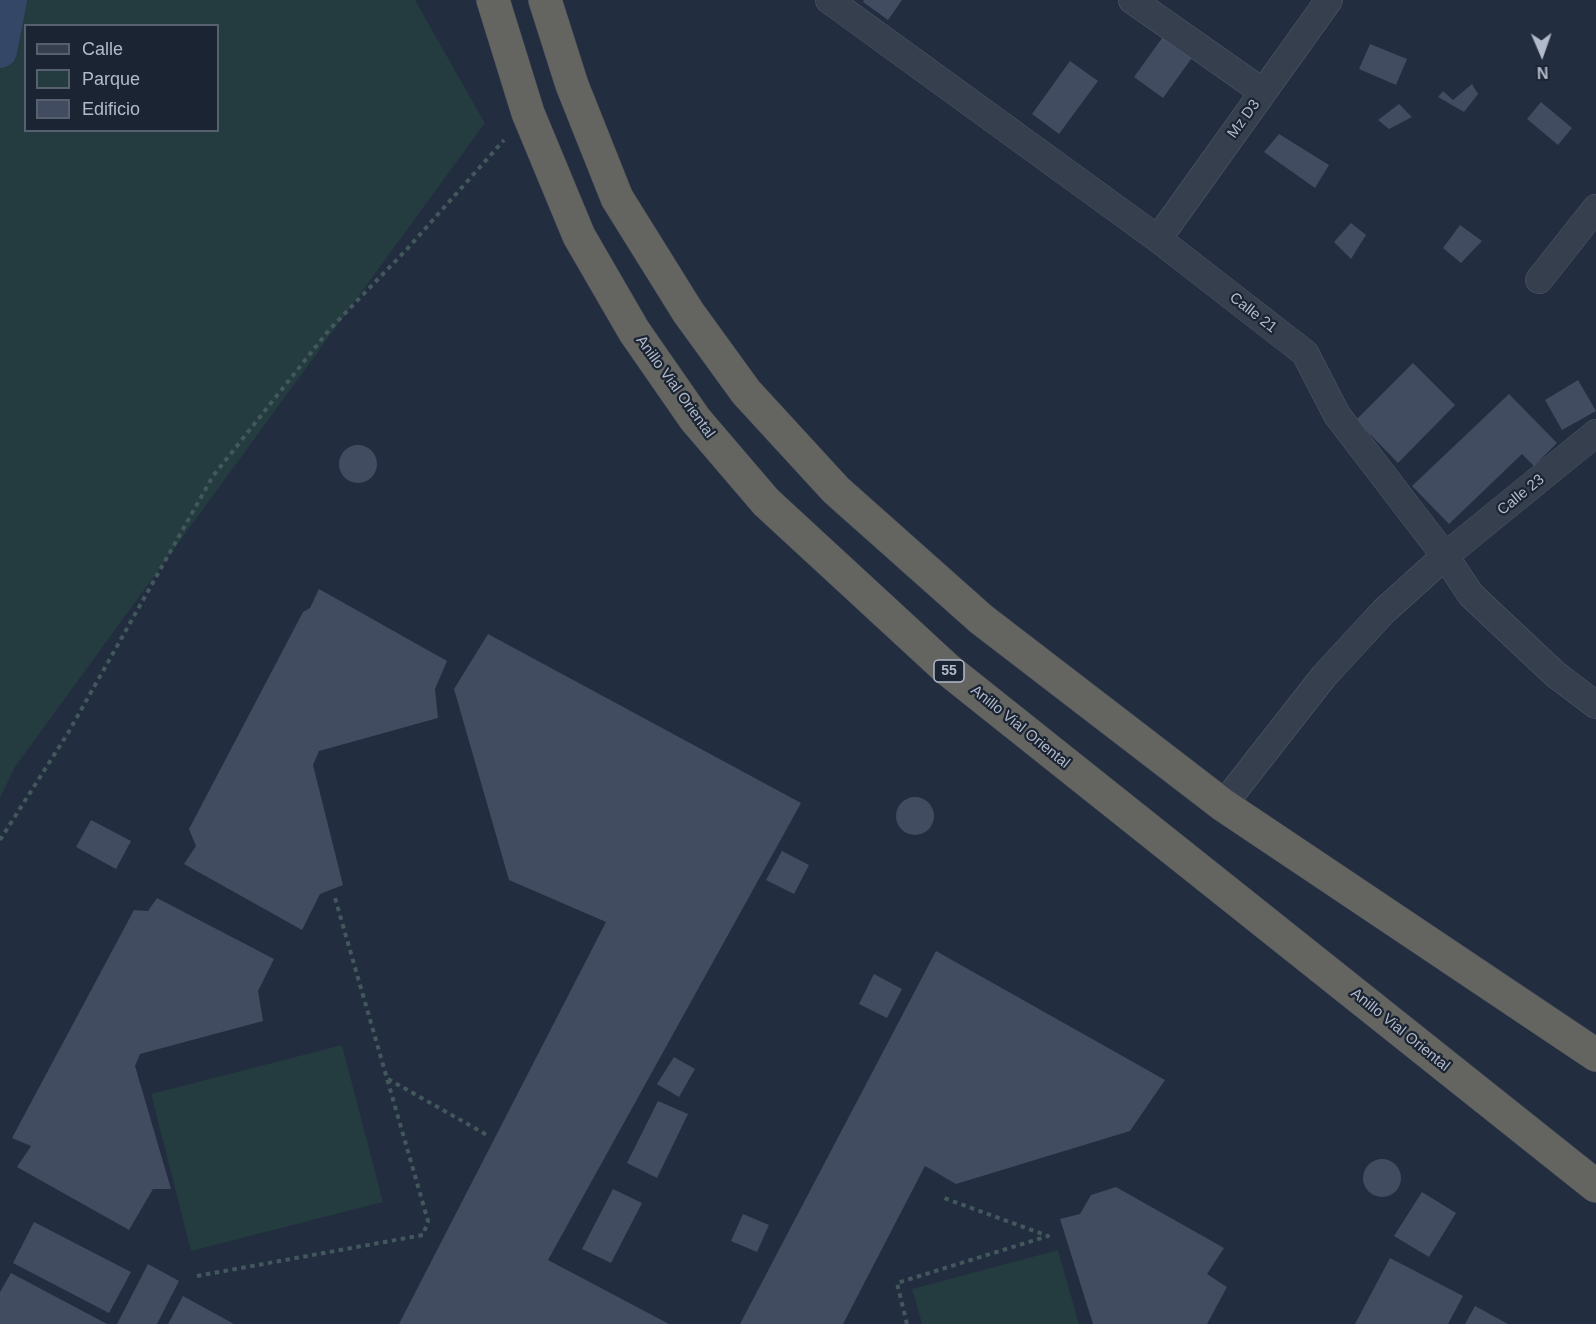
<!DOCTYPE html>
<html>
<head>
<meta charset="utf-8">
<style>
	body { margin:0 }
	#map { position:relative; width:1596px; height:1324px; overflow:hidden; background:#222d3f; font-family:Helvetica,sans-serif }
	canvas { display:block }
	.legend { position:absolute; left:24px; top:24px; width:195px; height:108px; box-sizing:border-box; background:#1b2433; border:2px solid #57606f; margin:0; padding:8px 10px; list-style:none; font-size:18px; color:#b2baca }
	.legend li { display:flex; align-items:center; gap:12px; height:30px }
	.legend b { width:30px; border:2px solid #57606f }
	.north { position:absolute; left:1512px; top:24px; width:60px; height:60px; -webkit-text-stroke:4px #1b2433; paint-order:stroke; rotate:178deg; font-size:16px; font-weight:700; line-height:24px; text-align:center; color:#b2baca }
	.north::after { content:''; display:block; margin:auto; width:21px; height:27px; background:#b2baca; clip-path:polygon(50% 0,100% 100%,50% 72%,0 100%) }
</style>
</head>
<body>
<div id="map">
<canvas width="1596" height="1324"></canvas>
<ul class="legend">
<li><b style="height:8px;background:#363f4e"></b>Calle</li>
<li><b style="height:16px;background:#243b3f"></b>Parque</li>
<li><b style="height:16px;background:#414c61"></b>Edificio</li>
</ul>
<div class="north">N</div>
</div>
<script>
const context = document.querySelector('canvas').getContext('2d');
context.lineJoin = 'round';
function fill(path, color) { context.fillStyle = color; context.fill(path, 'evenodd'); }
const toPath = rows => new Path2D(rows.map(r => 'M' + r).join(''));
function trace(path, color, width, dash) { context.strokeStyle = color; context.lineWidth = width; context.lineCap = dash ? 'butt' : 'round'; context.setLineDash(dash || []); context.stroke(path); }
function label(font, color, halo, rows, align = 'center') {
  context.font = font + ' Helvetica,sans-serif'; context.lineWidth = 4.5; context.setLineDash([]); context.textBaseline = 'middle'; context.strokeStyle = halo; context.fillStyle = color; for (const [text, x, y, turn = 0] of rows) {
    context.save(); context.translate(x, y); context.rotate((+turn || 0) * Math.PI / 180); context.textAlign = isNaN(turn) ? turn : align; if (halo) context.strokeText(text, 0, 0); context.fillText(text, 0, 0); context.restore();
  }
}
fill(toPath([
	[0,0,415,0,485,123,15,767,0,798],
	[26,26,218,26,218,130,26,130],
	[342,1045,383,1202,191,1251,151,1094],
	[1058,1250,1079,1324,922,1324,912,1289]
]), '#243b3f');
trace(toPath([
	[0,51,10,0]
]), '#354767', 34);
fill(toPath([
	[864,0,902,0,888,20,863,2],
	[1165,34,1194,55,1163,98,1134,77],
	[1370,44,1407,59,1396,85,1359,69],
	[1070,61,1098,81,1059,134,1032,114],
	[1472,84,1478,94,1464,112,1438,97,1443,91,1453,100],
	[1541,102,1572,128,1558,145,1527,119],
	[1399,104,1412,117,1389,129,1378,120],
	[1279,134,1329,165,1315,188,1264,152],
	[1351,223,1366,235,1351,259,1334,242],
	[1460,225,1482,241,1461,263,1443,248],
	[1413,363,1455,405,1398,463,1356,420],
	[1578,380,1596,411,1562,430,1545,400],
	[1509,394,1557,443,1534,466,1522,454,1449,524,1412,486],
	'339 464a19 19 0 1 1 38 0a19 19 0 1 1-38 0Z',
	[319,589,447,661,435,689,438,718,319,751,313,765,343,885,320,894,302,930,184,864,196,846,189,829,303,612,310,608],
	[488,634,801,803,548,1260,669,1324,399,1324,606,922,509,880,454,689],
	'896 816a19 19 0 1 1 38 0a19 19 0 1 1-38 0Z',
	[91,820,131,841,116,869,76,847],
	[782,851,809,865,794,894,766,880],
	[157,898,274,959,258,991,263,1021,140,1054,135,1066,171,1189,153,1189,129,1230,17,1167,31,1146,12,1138,134,910,148,911],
	[936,951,1165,1080,1130,1131,956,1184,925,1166,843,1324,740,1324],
	[874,974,902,989,887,1018,859,1004],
	[674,1057,695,1069,679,1097,657,1084],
	[658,1101,688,1114,657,1178,627,1163],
	'1363 1178a19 19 0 1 1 38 0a19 19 0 1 1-38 0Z',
	[1116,1187,1224,1248,1207,1274,1227,1287,1207,1324,1093,1324,1060,1219,1080,1214,1091,1195],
	[613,1189,642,1203,611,1263,582,1249],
	[1422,1192,1456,1213,1429,1257,1394,1236],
	[743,1214,769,1225,757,1252,731,1241],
	[34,1222,131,1272,109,1313,13,1263],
	[1390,1258,1463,1296,1448,1324,1355,1324],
	[148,1264,179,1281,157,1324,117,1324],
	[11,1273,107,1324,0,1324,0,1292],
	[183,1296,234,1324,168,1324],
	[1475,1306,1508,1324,1465,1324]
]), '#414c61');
const minor = toPath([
	[829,0,1158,239,1305,353,1337,415,1445,556,1471,595,1555,674,1596,705],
	[1132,0,1263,92],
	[1158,239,1329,0],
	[1539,280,1596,208],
	[1223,805,1324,676,1384,611,1445,556,1596,433]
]);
const trunk = toPath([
	[493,0,528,113,579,236,634,331,695,419,766,502,947,669,1596,1186],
	[545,0,572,85,617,198,688,312,746,392,836,490,981,619,1223,805,1596,1055]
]);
trace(minor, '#515a69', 28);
trace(trunk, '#3e4756', 34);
trace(toPath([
	[0,840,68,733,213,476,329,330,408,248,504,140],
	[388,1079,487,1135],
	[197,1276,423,1235,428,1221,335,898],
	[907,1324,897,1283,1048,1236,944,1198]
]), '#42585d', 4, [4.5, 4.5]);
trace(minor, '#363f4e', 27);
trace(trunk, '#646461', 33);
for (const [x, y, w] of [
	[949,671,30]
]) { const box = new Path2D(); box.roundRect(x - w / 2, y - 11, w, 22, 4.5); context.fillStyle = '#1b2433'; context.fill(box); trace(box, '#b2baca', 1.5); }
label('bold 14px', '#b2baca', null, [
	["55",949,671]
]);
label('15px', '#b2baca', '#1b2433', [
	["Mz D3",1244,119,-54],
	["Calle 21",1253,313,38],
	["Anillo Vial Oriental",675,387,54],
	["Calle 23",1521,495,-39],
	["Anillo Vial Oriental",1020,727,39],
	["Anillo Vial Oriental",1400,1030,39]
]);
</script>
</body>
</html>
